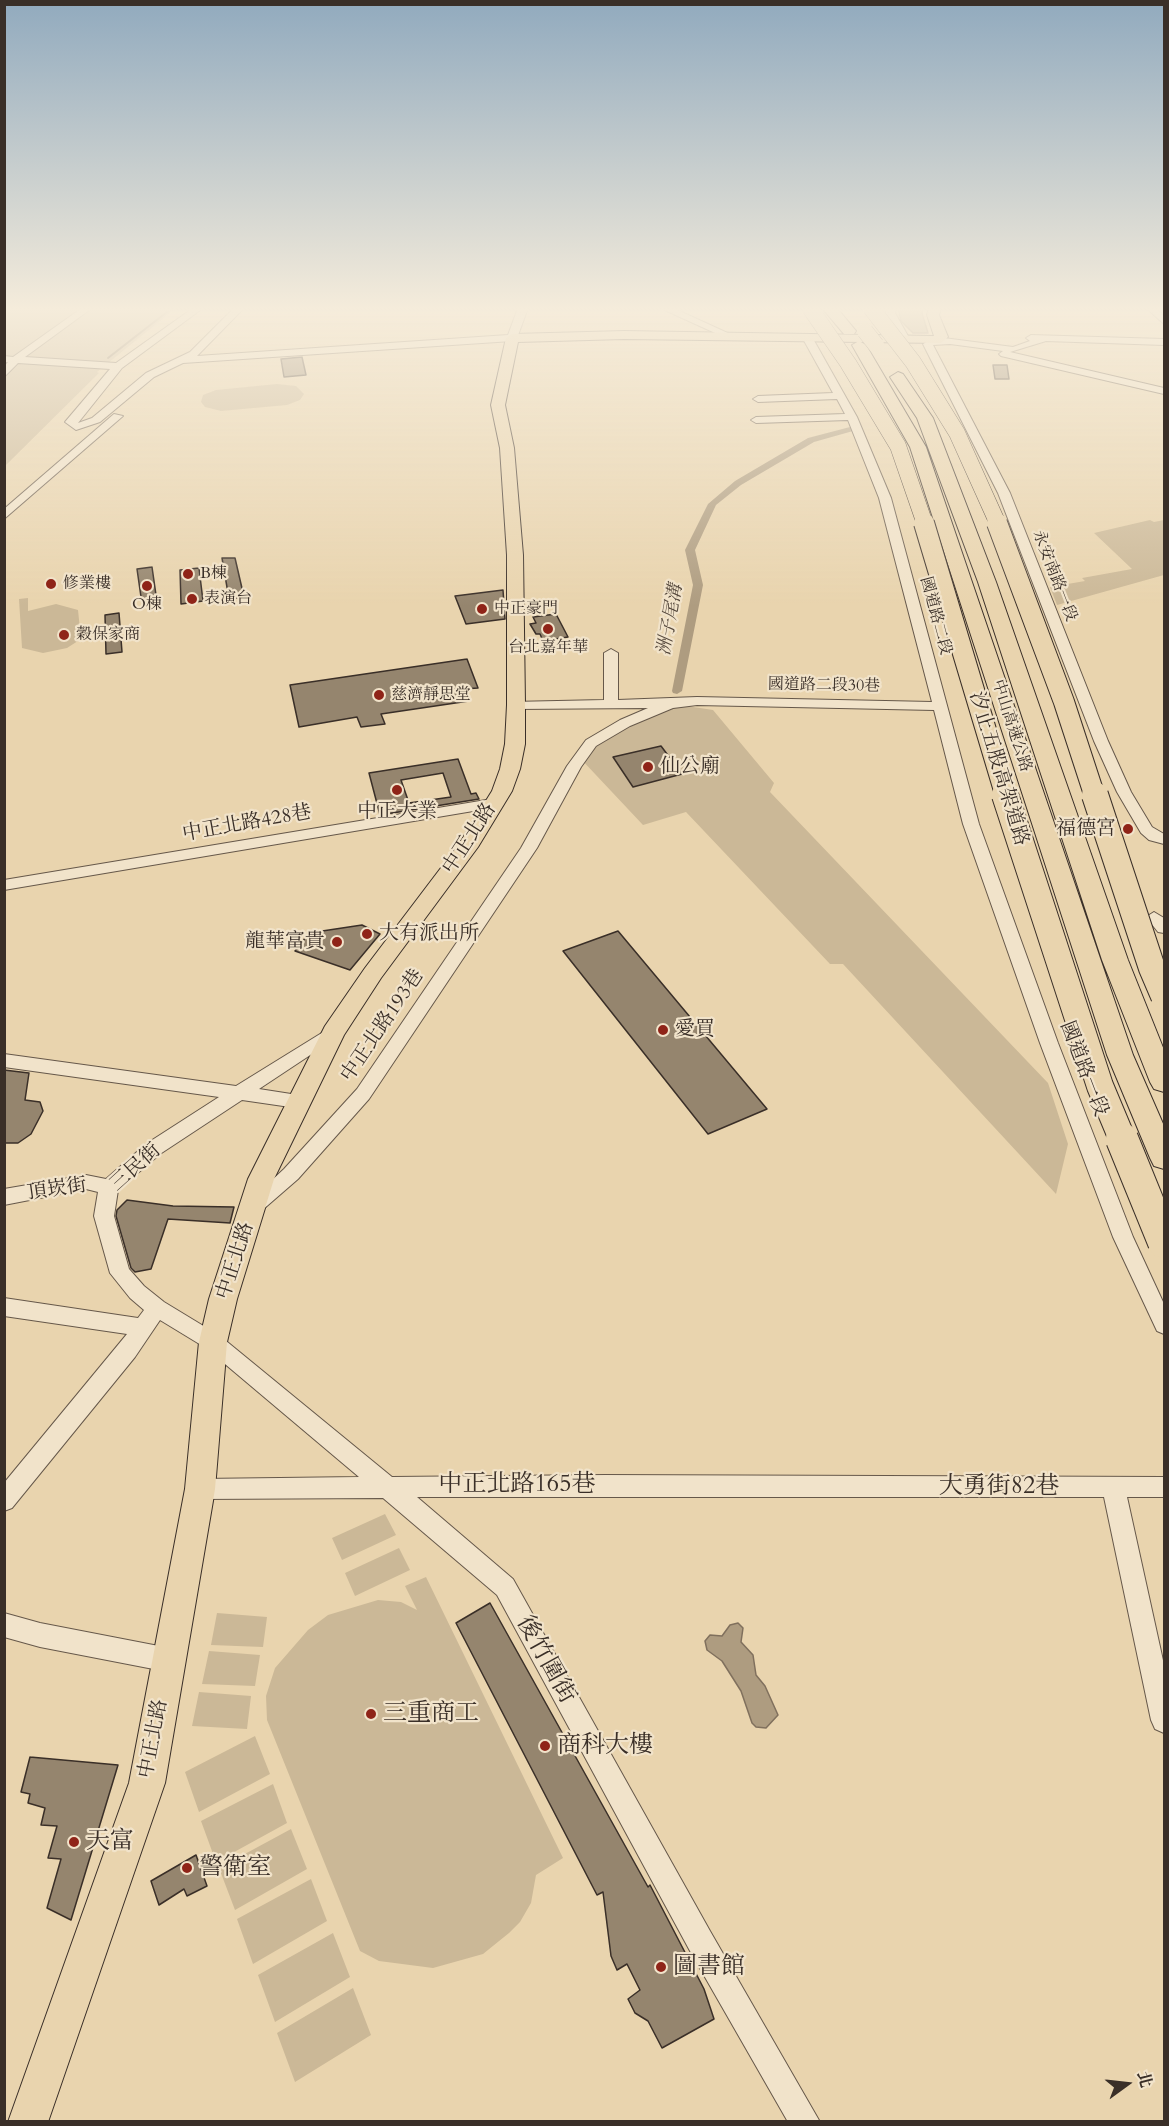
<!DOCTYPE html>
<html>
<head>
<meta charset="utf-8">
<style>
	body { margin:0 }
	#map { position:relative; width:1169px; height:2126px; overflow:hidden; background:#e9d4ae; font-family:Cardo,"Noto Serif TC",serif }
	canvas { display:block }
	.frame { position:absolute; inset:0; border:6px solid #3a2f28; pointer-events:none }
	.north { position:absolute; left:1097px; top:2054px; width:60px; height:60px; -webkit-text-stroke:4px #f1e3ca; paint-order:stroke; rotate:75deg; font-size:16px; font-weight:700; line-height:24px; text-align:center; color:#3a2f28 }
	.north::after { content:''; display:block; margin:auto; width:21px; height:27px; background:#3a2f28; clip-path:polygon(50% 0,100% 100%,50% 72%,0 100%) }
</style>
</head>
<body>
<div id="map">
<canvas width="1169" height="2126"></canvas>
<div class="frame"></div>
<div class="north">北</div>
</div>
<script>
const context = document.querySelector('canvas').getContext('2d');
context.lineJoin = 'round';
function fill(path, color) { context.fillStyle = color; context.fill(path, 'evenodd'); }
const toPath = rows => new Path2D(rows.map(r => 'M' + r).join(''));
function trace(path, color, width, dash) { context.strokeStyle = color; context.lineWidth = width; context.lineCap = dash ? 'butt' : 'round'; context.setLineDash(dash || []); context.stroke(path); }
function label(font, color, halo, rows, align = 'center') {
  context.font = font + ' Cardo,"Noto Serif TC",serif'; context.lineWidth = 4.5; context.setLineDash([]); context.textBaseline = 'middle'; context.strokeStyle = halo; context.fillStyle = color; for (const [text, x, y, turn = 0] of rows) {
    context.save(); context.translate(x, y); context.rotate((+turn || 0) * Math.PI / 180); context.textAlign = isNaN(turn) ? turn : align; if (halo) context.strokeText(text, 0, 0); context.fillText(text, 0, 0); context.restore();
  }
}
fill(toPath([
	[4,308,176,308,97,372,99,373,5,466],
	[277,384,296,386,304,394,300,400,287,405,221,411,205,407,201,402,203,395,216,390],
	[1150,520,1154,522,1164,520,1164,575,1057,605,1050,587,1085,581,1082,578,1132,569,1094,533],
	[28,598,28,611,56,604,78,610,81,639,67,648,43,653,22,648,19,599],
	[667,703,713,710,774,783,770,792,1048,1083,1068,1144,1056,1194,843,964,830,964,686,812,643,825,580,758,611,728],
	[385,1514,396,1535,342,1560,332,1538],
	[399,1548,410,1570,355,1596,345,1573],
	[426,1577,563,1858,536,1875,531,1903,520,1922,509,1933,483,1954,433,1968,379,1961,360,1951,267,1720,266,1696,275,1668,308,1630,328,1615,378,1600,401,1602,417,1610,405,1586],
	[217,1613,267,1617,263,1647,211,1645],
	[209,1651,260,1655,255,1686,202,1684],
	[199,1692,251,1696,247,1729,192,1726],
	[255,1736,270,1774,199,1812,185,1772],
	[273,1784,287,1823,216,1862,201,1821],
	[291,1829,307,1869,235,1910,219,1868],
	[311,1879,327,1921,253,1964,237,1919],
	[333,1933,350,1977,275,2022,258,1975],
	[353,1988,371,2035,295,2082,277,2033]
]), '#cbb897');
const water = toPath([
	[898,308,923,308,922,313,928,333,913,333,901,321,898,308],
	[738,1623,743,1628,741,1642,753,1655,756,1675,765,1686,778,1715,766,1728,756,1727,752,1723,741,1691,722,1661,707,1650,705,1641,710,1635,722,1636,730,1625,738,1623]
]);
fill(water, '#ae9c80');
trace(water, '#80705d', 1.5);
trace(toPath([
	[108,358,172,308]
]), '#80705d', 2);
fill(toPath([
	[850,427,854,429,853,431,814,442,741,485,716,505,695,550,703,585,682,691,677,694,673,693,672,691,693,585,685,550,708,504,735,481,808,438,850,427]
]), '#ae9c80');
const building = toPath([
	[302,357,306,375,284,377,281,359,302,357],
	[993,365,1007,365,1009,379,995,379,993,365],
	[222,558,235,558,244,597,229,599,222,558],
	[152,567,157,602,142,604,137,569,152,567],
	[199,568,203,601,181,604,180,570,199,568],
	[503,590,505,619,466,624,455,596,503,590],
	[119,613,122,652,106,654,105,615,119,613],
	[556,614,568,637,543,641,540,634,536,634,530,624,536,623,533,617,556,614],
	[467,659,478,688,463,689,469,701,381,714,385,724,361,727,357,717,299,727,290,685,467,659],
	[661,746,682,774,633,787,613,757,661,746],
	[458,759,471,794,476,793,479,799,380,815,369,773,458,759],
	[443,773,451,797,409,803,401,780,443,773],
	[362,925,380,934,350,970,295,951,309,933,362,925],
	[618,931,767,1109,708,1134,563,951,618,931],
	[4,1070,29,1073,25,1100,40,1102,43,1111,31,1134,18,1143,4,1143,4,1070],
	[127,1200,173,1206,234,1207,230,1223,168,1219,151,1269,135,1272,131,1268,116,1216,117,1210,127,1200],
	[490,1603,648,1887,650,1885,704,1989,714,2019,662,2048,648,2021,635,2013,628,1999,640,1990,627,1964,617,1970,611,1956,603,1892,597,1895,456,1623,490,1603],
	[30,1757,118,1765,71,1920,47,1908,61,1859,48,1858,57,1826,41,1825,45,1808,28,1803,30,1794,21,1792,30,1757],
	[196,1855,207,1886,187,1896,184,1889,159,1905,151,1881,196,1855]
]);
fill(building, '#95856e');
trace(building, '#3a2f28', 1.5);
const minor = toPath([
	[82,308,92,308,25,357,116,363,193,308,203,308,122,368,78,423,92,418,146,373,190,352,234,308,244,308,197,356,508,335,518,308,528,308,517,338,512,341,183,363,154,377,100,422,76,430,65,422,110,369,18,363,4,377,4,367,8,362,4,362,4,356,13,357,82,308],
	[660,308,673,308,732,335,724,337,660,308],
	[887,308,897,308,895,313,908,336,906,338,898,336,885,313,887,308],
	[1146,308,1156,308,1164,316,1164,324,1146,308],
	[807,334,812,337,857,417,891,498,979,824,1058,1043,1133,1237,1164,1304,1164,1334,1157,1331,1113,1237,1040,1043,963,824,934,710,697,705,673,708,630,726,596,746,581,767,537,848,369,1099,298,1179,260,1212,253,1215,246,1212,243,1207,284,1169,357,1089,521,848,567,766,586,740,620,720,648,708,516,709,511,708,511,702,604,700,604,653,611,649,618,653,618,700,697,697,932,702,879,498,848,420,756,423,751,420,756,417,845,414,837,399,758,402,753,399,758,396,833,393,802,337,807,334],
	[1031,335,1164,339,1164,345,1046,341,1010,352,1164,388,1164,394,1001,356,999,354,1003,351,950,344,933,345,1010,493,1108,741,1131,792,1152,827,1164,834,1164,844,1149,840,1141,833,1117,792,1094,741,998,493,923,344,936,337,1013,347,1030,341,1026,338,1031,335],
	[114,414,123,416,4,519,4,509,114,414],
	[492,799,500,804,497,807,4,890,4,880,492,799],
	[1154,912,1164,918,1164,933,1158,932,1146,917,1154,912],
	[333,1026,339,1028,342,1032,339,1036,259,1089,304,1096,306,1101,304,1106,297,1108,242,1100,160,1154,118,1190,114,1216,129,1269,144,1286,164,1302,220,1336,392,1477,605,1475,1164,1477,1164,1497,1127,1497,1164,1665,1164,1733,1155,1729,1151,1720,1104,1497,417,1497,513,1579,710,1931,820,2122,788,2122,690,1951,497,1595,383,1498,200,1499,192,1496,189,1489,192,1482,200,1479,359,1477,206,1348,160,1320,135,1357,12,1508,4,1511,4,1483,127,1334,4,1316,4,1298,138,1318,144,1310,130,1298,110,1273,94,1216,98,1192,86,1189,4,1205,4,1189,86,1175,106,1179,146,1144,219,1097,4,1067,4,1054,236,1086,333,1026],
	[4,1613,40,1623,169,1648,178,1651,181,1660,178,1669,169,1672,40,1647,4,1637,4,1613]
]);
const major = toPath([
	[929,308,941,308,939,315,948,337,941,343,624,339,518,342,505,405,514,448,523,555,525,705,525,744,520,769,512,791,478,847,381,978,344,1035,274,1179,237,1299,227,1342,215,1489,165,1783,48,2122,8,2122,129,1783,185,1489,199,1342,209,1299,248,1179,325,1026,365,968,459,844,492,791,500,769,505,744,507,705,507,555,500,448,491,405,506,338,512,334,624,331,934,336,927,315,929,308]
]);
const highway = toPath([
	[822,308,837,308,856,331,854,334,844,334,822,308],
	[859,341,866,345,926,447,1133,1055,1164,1126,1164,1169,1154,1166,1150,1158,1107,1055,910,447,852,345,859,341],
	[898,372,903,374,933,418,996,582,1128,960,1164,1050,1164,1092,1154,1089,1150,1082,1102,960,978,582,917,418,890,377,898,372]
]);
trace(minor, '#66584a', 2);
trace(major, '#3a2f28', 2);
trace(highway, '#3a2f28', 2);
fill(minor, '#f1e3ca');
fill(major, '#e9d4ae');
fill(highway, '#e9d4ae');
const highwayBridgeFar3 = toPath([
	[810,308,848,363,898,446,925,524],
	[871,308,913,362,957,433,998,524],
	[865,331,876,345]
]);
const highwayBridgeFar2 = toPath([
	[924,523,1006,797],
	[997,523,1064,702,1095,797]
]);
const highwayBridgeFar1 = toPath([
	[1005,795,1100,1086,1123,1141],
	[1095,795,1152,968,1164,996]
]);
const highwayBridge = toPath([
	[1122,1139,1164,1242]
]);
trace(highwayBridgeFar3, '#3a2f28', 17, []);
trace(highwayBridgeFar2, '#3a2f28', 22, []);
trace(highwayBridgeFar1, '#3a2f28', 28, []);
trace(highwayBridge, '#3a2f28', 34, []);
trace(highwayBridgeFar3, '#e9d4ae', 16);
trace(highwayBridgeFar2, '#e9d4ae', 20);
trace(highwayBridgeFar1, '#e9d4ae', 26);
trace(highwayBridge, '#e9d4ae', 32);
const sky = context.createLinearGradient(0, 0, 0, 606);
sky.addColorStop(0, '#91aabe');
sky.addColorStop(0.51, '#f5ecdb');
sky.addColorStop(1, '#f5ecdb00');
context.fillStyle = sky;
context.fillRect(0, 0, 1169, 606);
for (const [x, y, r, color] of [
	[188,574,6,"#8f2418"],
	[51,584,6,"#8f2418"],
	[147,586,6,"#8f2418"],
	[192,599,6,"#8f2418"],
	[482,609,6,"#8f2418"],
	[548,629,6,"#8f2418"],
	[64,635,6,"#8f2418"],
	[379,695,6,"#8f2418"],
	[648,767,6,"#8f2418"],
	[397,790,6,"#8f2418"],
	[1128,829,6,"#8f2418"],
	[367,934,6,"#8f2418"],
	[337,942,6,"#8f2418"],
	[663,1030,6,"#8f2418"],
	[371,1714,6,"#8f2418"],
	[545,1746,6,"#8f2418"],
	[74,1842,6,"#8f2418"],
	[187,1868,6,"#8f2418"],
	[661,1967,6,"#8f2418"]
]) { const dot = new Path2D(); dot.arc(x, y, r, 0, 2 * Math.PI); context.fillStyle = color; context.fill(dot); trace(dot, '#f1e3ca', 2); }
label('16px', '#3a2f28', '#f1e3ca', [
	["B棟",200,574],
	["修業樓",63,584],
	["表演台",204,599],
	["O棟",147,605,"center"],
	["中正豪門",494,609],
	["穀保家商",76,635],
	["台北嘉年華",548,648,"center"],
	["慈濟靜思堂",391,695]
], 'left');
label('16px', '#3a2f28', '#f1e3ca', [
	["永安南路一段",1054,576,69],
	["國道路二段",935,616,75],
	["國道路二段30巷",824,686,1],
	["中山高速公路",1011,726,72]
]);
label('italic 18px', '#574a3e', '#f1e3ca', [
	["洲子尾溝",671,620,-80]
]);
label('20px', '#3a2f28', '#f1e3ca', [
	["仙公廟",660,767],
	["中正大業",397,812,"center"],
	["福德宮",1116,829,"right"],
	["大有派出所",379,934],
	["龍華富貴",325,942,"right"],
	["愛買",675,1030]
], 'left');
label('20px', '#3a2f28', '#f1e3ca', [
	["汐止五股高架道路",998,769,73],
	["中正北路428巷",247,824,-10],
	["中正北路",470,839,-57],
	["中正北路193巷",383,1026,-56],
	["國道路一段",1083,1069,69],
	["三民街",136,1168,-42],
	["頂崁街",57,1190,-8],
	["中正北路",236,1261,-72],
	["中正北路",154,1739,-79]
]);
label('24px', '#3a2f28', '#f1e3ca', [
	["中正北路165巷",517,1485],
	["大勇街82巷",999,1487],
	["後竹圍街",545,1660,61]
]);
label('24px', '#3a2f28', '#f1e3ca', [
	["三重商工",383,1714],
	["商科大樓",557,1746],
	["天富",86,1842],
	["警衛室",199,1868],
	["圖書館",673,1967]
], 'left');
</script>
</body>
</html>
